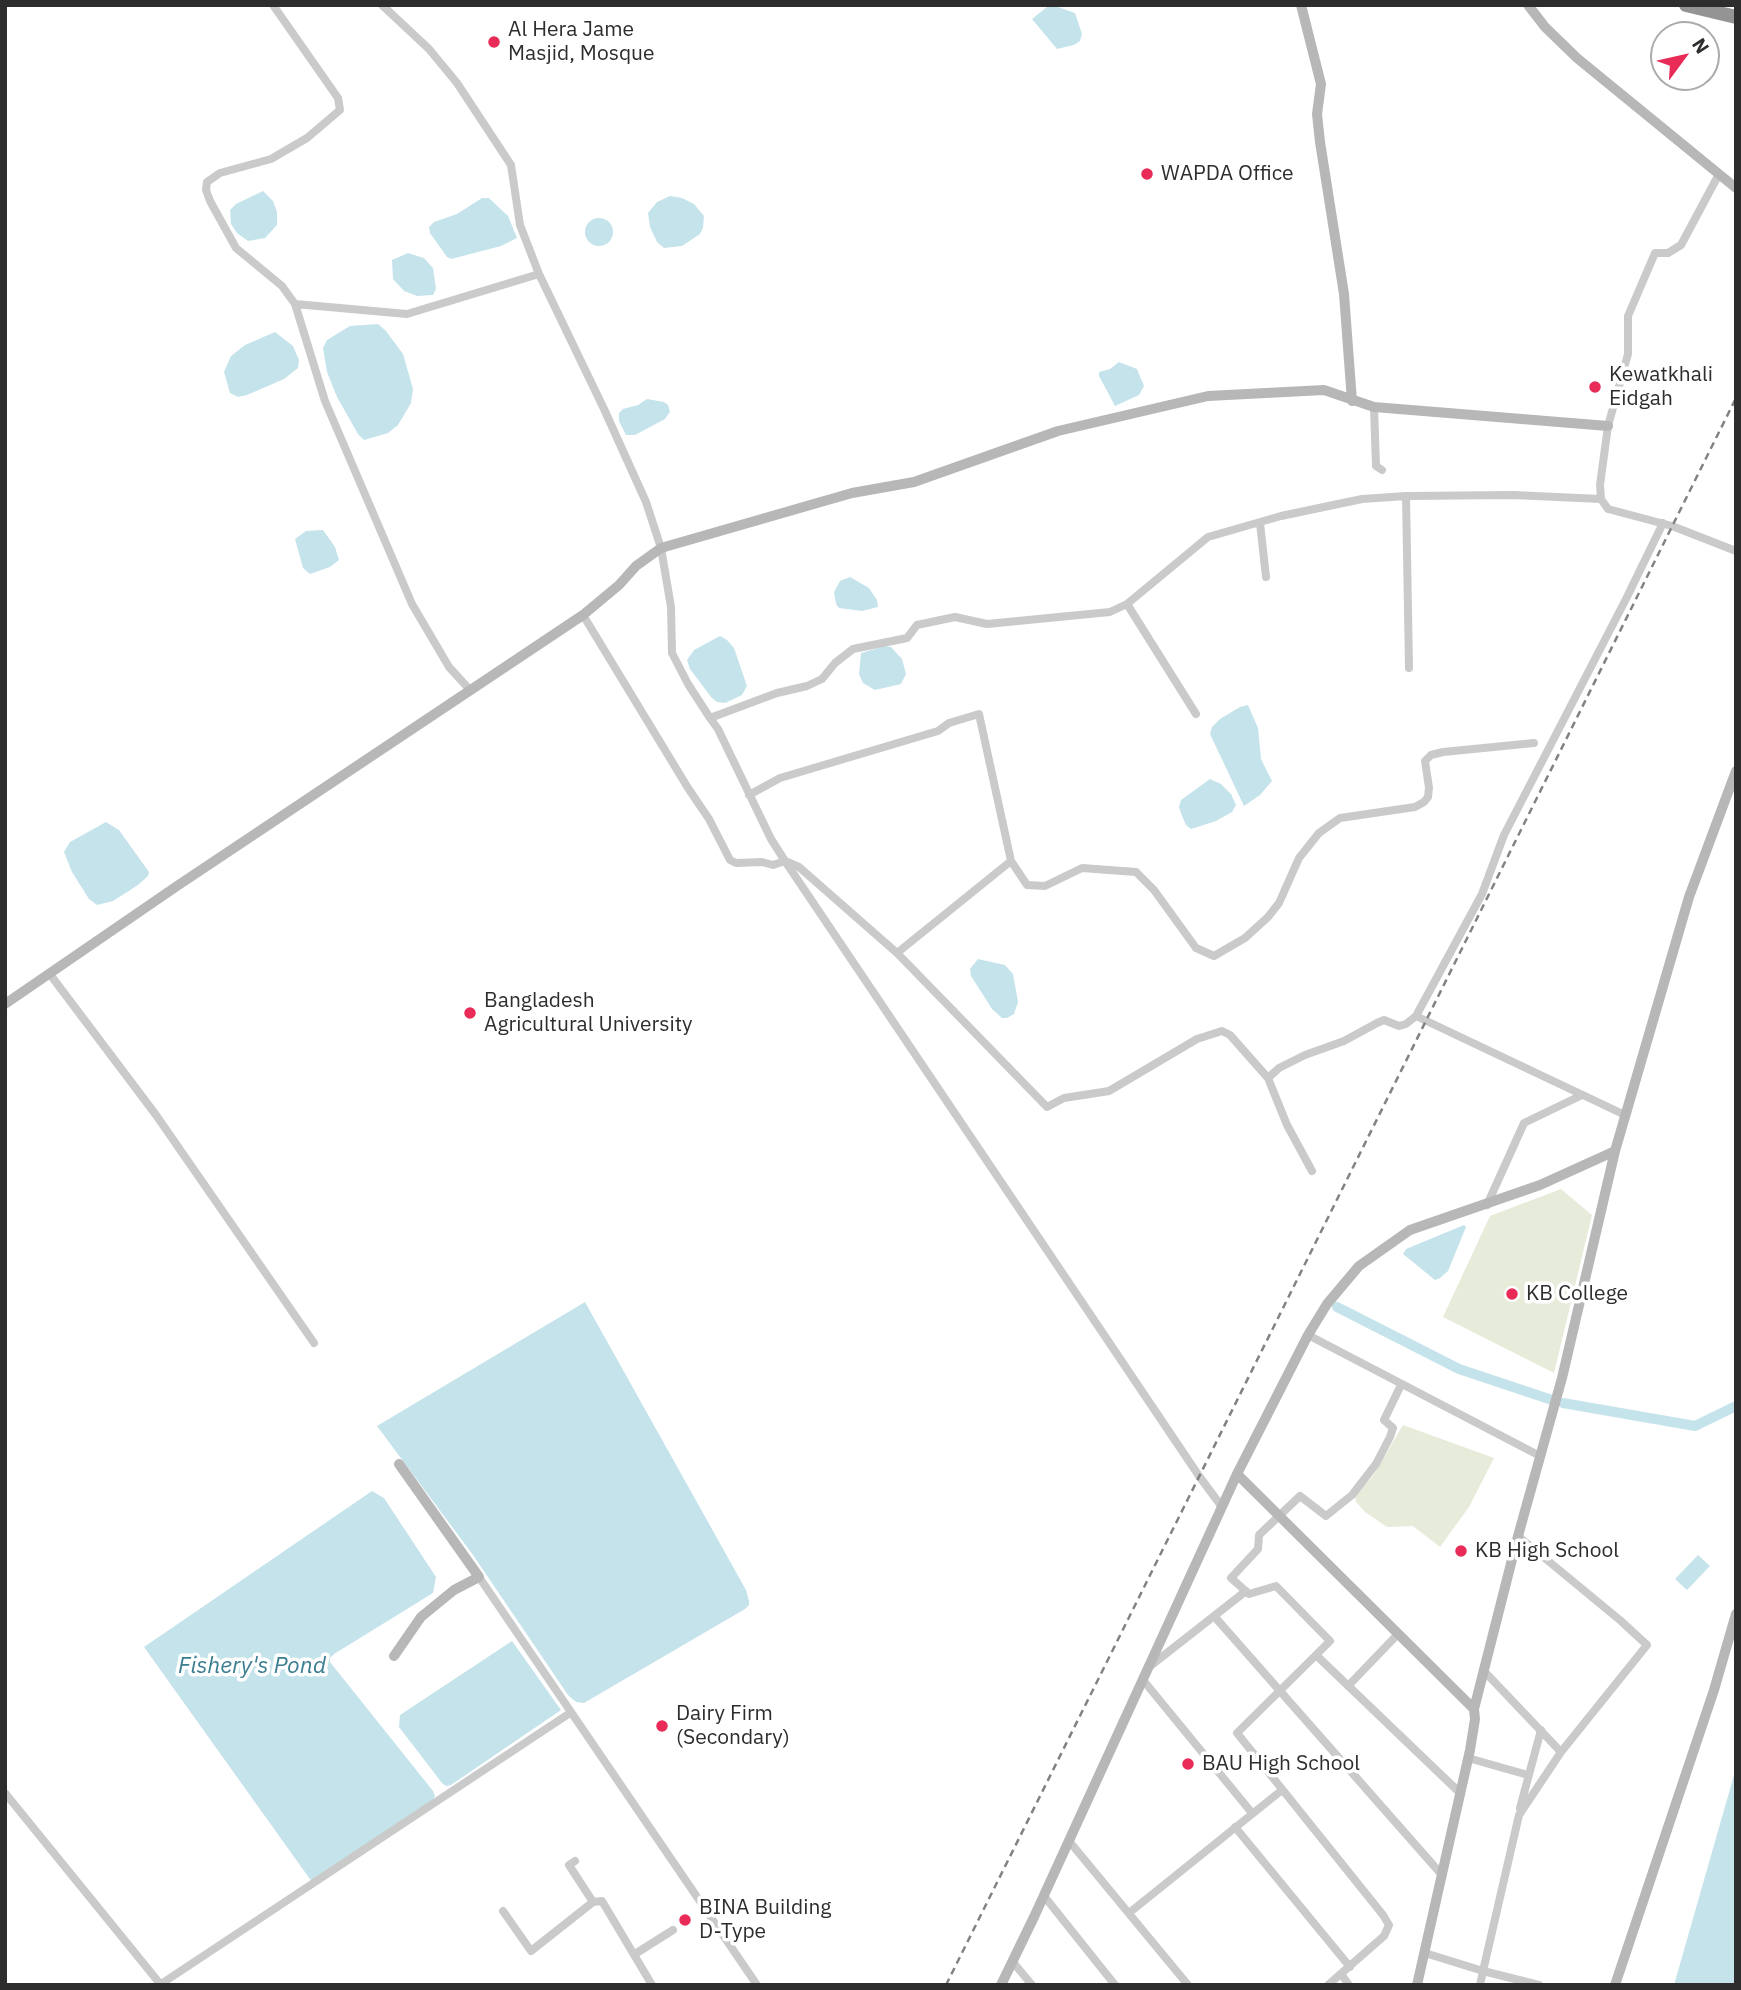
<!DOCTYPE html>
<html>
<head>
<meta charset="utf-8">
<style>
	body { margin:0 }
	#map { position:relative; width:1741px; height:1990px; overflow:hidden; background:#fff; font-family:"IBM Plex Sans",sans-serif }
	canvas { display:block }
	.frame { position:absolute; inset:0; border:7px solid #2d2d2d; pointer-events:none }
	.north { position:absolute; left:1650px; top:21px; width:70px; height:70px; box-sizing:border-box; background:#fff; border:2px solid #ababab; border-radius:50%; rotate:57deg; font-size:19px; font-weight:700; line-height:28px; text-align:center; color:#2d2d2d }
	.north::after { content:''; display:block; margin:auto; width:24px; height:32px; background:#e82b57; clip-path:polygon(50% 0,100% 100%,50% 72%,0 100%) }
</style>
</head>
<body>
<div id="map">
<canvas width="1741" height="1990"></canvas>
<div class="frame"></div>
<div class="north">N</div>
</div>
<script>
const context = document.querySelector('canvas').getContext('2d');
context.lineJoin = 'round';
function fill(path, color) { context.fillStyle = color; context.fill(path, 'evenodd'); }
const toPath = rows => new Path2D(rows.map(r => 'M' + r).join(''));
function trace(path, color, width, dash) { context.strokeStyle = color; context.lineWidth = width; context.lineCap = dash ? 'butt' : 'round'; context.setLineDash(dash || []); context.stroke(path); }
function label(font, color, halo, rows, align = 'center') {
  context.font = font + ' "IBM Plex Sans",sans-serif'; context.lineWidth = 7; context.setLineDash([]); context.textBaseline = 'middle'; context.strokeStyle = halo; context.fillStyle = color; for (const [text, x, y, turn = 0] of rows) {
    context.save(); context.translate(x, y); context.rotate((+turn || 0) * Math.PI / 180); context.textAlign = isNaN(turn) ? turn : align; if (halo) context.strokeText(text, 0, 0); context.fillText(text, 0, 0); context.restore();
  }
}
fill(toPath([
	[1561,1189,1592,1215,1554,1373,1443,1317,1490,1216],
	[1403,1425,1494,1458,1469,1507,1440,1547,1413,1526,1387,1527,1365,1512,1356,1502,1355,1495,1373,1476]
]), '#e6ebda');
fill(toPath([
	[1047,7,1058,7,1075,13,1082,34,1080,41,1074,45,1057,49,1032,19],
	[263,191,273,201,277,212,277,225,265,238,248,241,237,233,231,224,230,210,236,204],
	[670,196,682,198,694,204,704,216,703,228,700,234,682,246,664,248,657,242,650,227,648,213,657,202],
	[482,198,489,198,508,216,517,238,501,246,451,259,447,257,430,233,429,227,434,222,457,214],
	'585 232a14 14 0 1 1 28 0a14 14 0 1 1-28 0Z',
	[408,253,424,258,433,268,436,289,433,295,417,296,404,291,393,279,392,260],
	[378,324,386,331,403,354,413,389,411,403,398,425,388,433,364,440,358,434,337,397,327,372,323,348,327,340,350,326],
	[275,332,293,346,299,360,298,368,284,379,247,395,238,397,230,393,224,372,231,356,245,345],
	[1119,362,1137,369,1144,386,1139,395,1115,406,1099,376,1099,372,1110,369],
	[647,399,664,402,668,405,670,412,665,419,635,435,626,435,619,421,619,413,623,409,638,405],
	[323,530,335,547,339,560,330,567,310,574,303,568,295,539,306,531],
	[850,577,869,588,877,600,878,607,862,611,839,608,836,604,834,592,840,581],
	[720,636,727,640,734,648,747,686,742,695,725,703,717,702,711,697,690,669,687,660,694,650],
	[885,646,891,647,902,659,906,674,901,684,875,690,863,683,859,674,861,653],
	[1248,705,1258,728,1261,759,1272,781,1260,795,1244,806,1210,734,1212,727,1220,719,1240,707],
	[1210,779,1221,784,1231,794,1236,805,1232,812,1216,821,1191,829,1186,825,1182,816,1179,807,1181,800],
	[106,822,119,830,149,872,148,876,138,885,113,901,97,905,89,899,72,872,64,852,70,842],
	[978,959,1005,965,1013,974,1018,1002,1014,1014,1007,1018,1002,1018,992,1009,971,976,970,969],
	[1464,1225,1466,1227,1448,1271,1440,1278,1435,1280,1403,1254,1406,1249],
	[585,1302,746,1590,749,1601,749,1605,745,1609,584,1703,576,1702,568,1695,473,1555,377,1426],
	[372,1491,384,1498,436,1577,433,1593,334,1654,330,1658,330,1662,433,1791,435,1796,432,1802,312,1882,144,1647],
	[1698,1555,1710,1566,1687,1590,1675,1579],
	[512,1641,561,1710,451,1785,446,1786,442,1783,399,1727,400,1715],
	[1736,1768,1736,1985,1674,1985]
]), '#c5e3eb');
trace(toPath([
	[1337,1307,1459,1369,1552,1400],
	[1563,1403,1695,1426,1736,1406]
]), '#c5e3eb', 10);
trace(toPath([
	[273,5,338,98,340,110,307,138,271,159,220,173,207,182,206,190,210,201,236,248,282,286,295,304,325,401,412,604,449,667,470,690],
	[382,5,429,49,457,83,511,165,520,225,539,274,604,409,646,502,661,548,671,607,672,653,688,684,710,718],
	[1719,174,1681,245,1668,253,1655,253,1628,316,1628,354,1608,426,1600,485,1601,499,1608,509,1672,526,1736,551],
	[295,304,407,314,539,274],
	[1374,407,1376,466,1382,470],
	[1406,496,1409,668],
	[1601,499,1513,495,1406,496,1362,499,1281,516,1208,537,1127,604,1110,612,987,624,955,617,917,625,907,638,853,649,835,663,822,679,807,686,777,693,710,718,718,729,771,839,785,861,799,867,897,953,1047,1107,1064,1098,1109,1091,1197,1039,1222,1031,1230,1035,1268,1078,1279,1068,1305,1055,1344,1041,1377,1023,1384,1020,1399,1026,1406,1024,1416,1016,1482,894,1504,835,1626,599,1663,523],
	[1260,523,1266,577],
	[1127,604,1196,714],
	[583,615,688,788,709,819,730,860,736,863,762,862,773,865,785,861,1199,1476,1222,1507],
	[749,795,780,778,938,731,949,723,979,714,1011,861],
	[897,953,1011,861,1027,885,1045,886,1082,868,1136,872,1154,890,1196,948,1214,956,1245,938,1268,917,1279,903,1299,858,1319,833,1340,818,1415,807,1424,802,1428,797,1429,788,1425,761,1431,755,1443,752,1534,743],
	[49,973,156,1115,314,1343],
	[1416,1016,1625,1115],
	[1268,1078,1287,1125,1312,1171],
	[1487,1205,1524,1123,1580,1096],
	[1308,1335,1540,1456],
	[1518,1536,1621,1621,1647,1645,1561,1752,1519,1815,1483,1971,1539,1985],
	[479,1577,757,1985],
	[1214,1616,1442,1875],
	[1316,1655,1330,1641,1276,1586,1249,1594,1231,1578,1258,1549,1259,1535,1300,1496,1326,1516,1352,1495,1376,1464,1390,1437,1393,1428,1384,1420,1401,1385],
	[1149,1667,1246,1591],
	[1483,1670,1561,1752],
	[1143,1680,1252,1813],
	[1348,1686,1398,1634],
	[1468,1758,1528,1775],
	[5,1793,161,1985],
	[1520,1808,1541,1730],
	[1235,1827,1350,1967],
	[1069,1841,1188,1985],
	[575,1861,569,1865,593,1902],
	[1044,1896,1115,1985],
	[503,1911,531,1951,593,1902,602,1901,652,1985],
	[1129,1913,1282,1790],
	[1425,1953,1483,1971,1480,1985],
	[635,1954,673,1930],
	[1012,1961,1032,1985],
	[1341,1974,1349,1985],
	[161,1984,570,1713],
	[1328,1985,1384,1936,1389,1925,1383,1915,1237,1733,1316,1655,1459,1792]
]), '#cacaca', 8);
trace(toPath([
	[1301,5,1321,84,1317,114,1320,142,1344,294,1352,401],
	[1528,5,1545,27,1577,58,1736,188],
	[5,1004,177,886,583,615,619,585,636,566,661,548,852,493,914,482,1058,431,1208,396,1324,390,1374,407,1608,426],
	[1237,1474,1474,1709,1475,1719,1470,1750,1417,1985],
	[394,1656,421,1617,454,1590,479,1577,399,1464],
	[1474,1709,1518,1536,1562,1378,1615,1151,1689,897,1736,771],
	[1001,1985,1034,1917,1237,1474,1308,1335,1327,1304,1359,1266,1410,1230,1540,1185,1615,1151],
	[1615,1985,1714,1690,1736,1614]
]), '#b7b7b7', 10);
trace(toPath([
	[1686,5,1736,17]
]), '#949494', 14);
trace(toPath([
	[946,1985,1736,398]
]), '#828282', 2.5, [7, 5]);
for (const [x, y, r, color] of [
	[494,42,7,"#e82b57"],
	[1147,174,7,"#e82b57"],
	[1595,387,7,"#e82b57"],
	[470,1013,7,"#e82b57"],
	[1512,1294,7,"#e82b57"],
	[1461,1551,7,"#e82b57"],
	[662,1726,7,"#e82b57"],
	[1188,1764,7,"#e82b57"],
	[685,1920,7,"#e82b57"]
]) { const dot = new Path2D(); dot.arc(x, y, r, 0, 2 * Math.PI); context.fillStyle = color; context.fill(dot); trace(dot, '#fff', 2.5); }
label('21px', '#2d2d2d', '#fff', [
	["Al Hera Jame",508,30],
	["Masjid, Mosque",508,54],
	["WAPDA Office",1161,174],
	["Kewatkhali",1609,375],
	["Eidgah",1609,399],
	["Bangladesh",484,1001],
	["Agricultural University",484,1025],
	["KB College",1526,1294],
	["KB High School",1475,1551],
	["Dairy Firm",676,1714],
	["(Secondary)",676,1738],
	["BAU High School",1202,1764],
	["BINA Building",699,1908],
	["D-Type",699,1932]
], 'left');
label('italic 23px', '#3a7c90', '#fff', [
	["Fishery's Pond",252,1666]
]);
</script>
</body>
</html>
